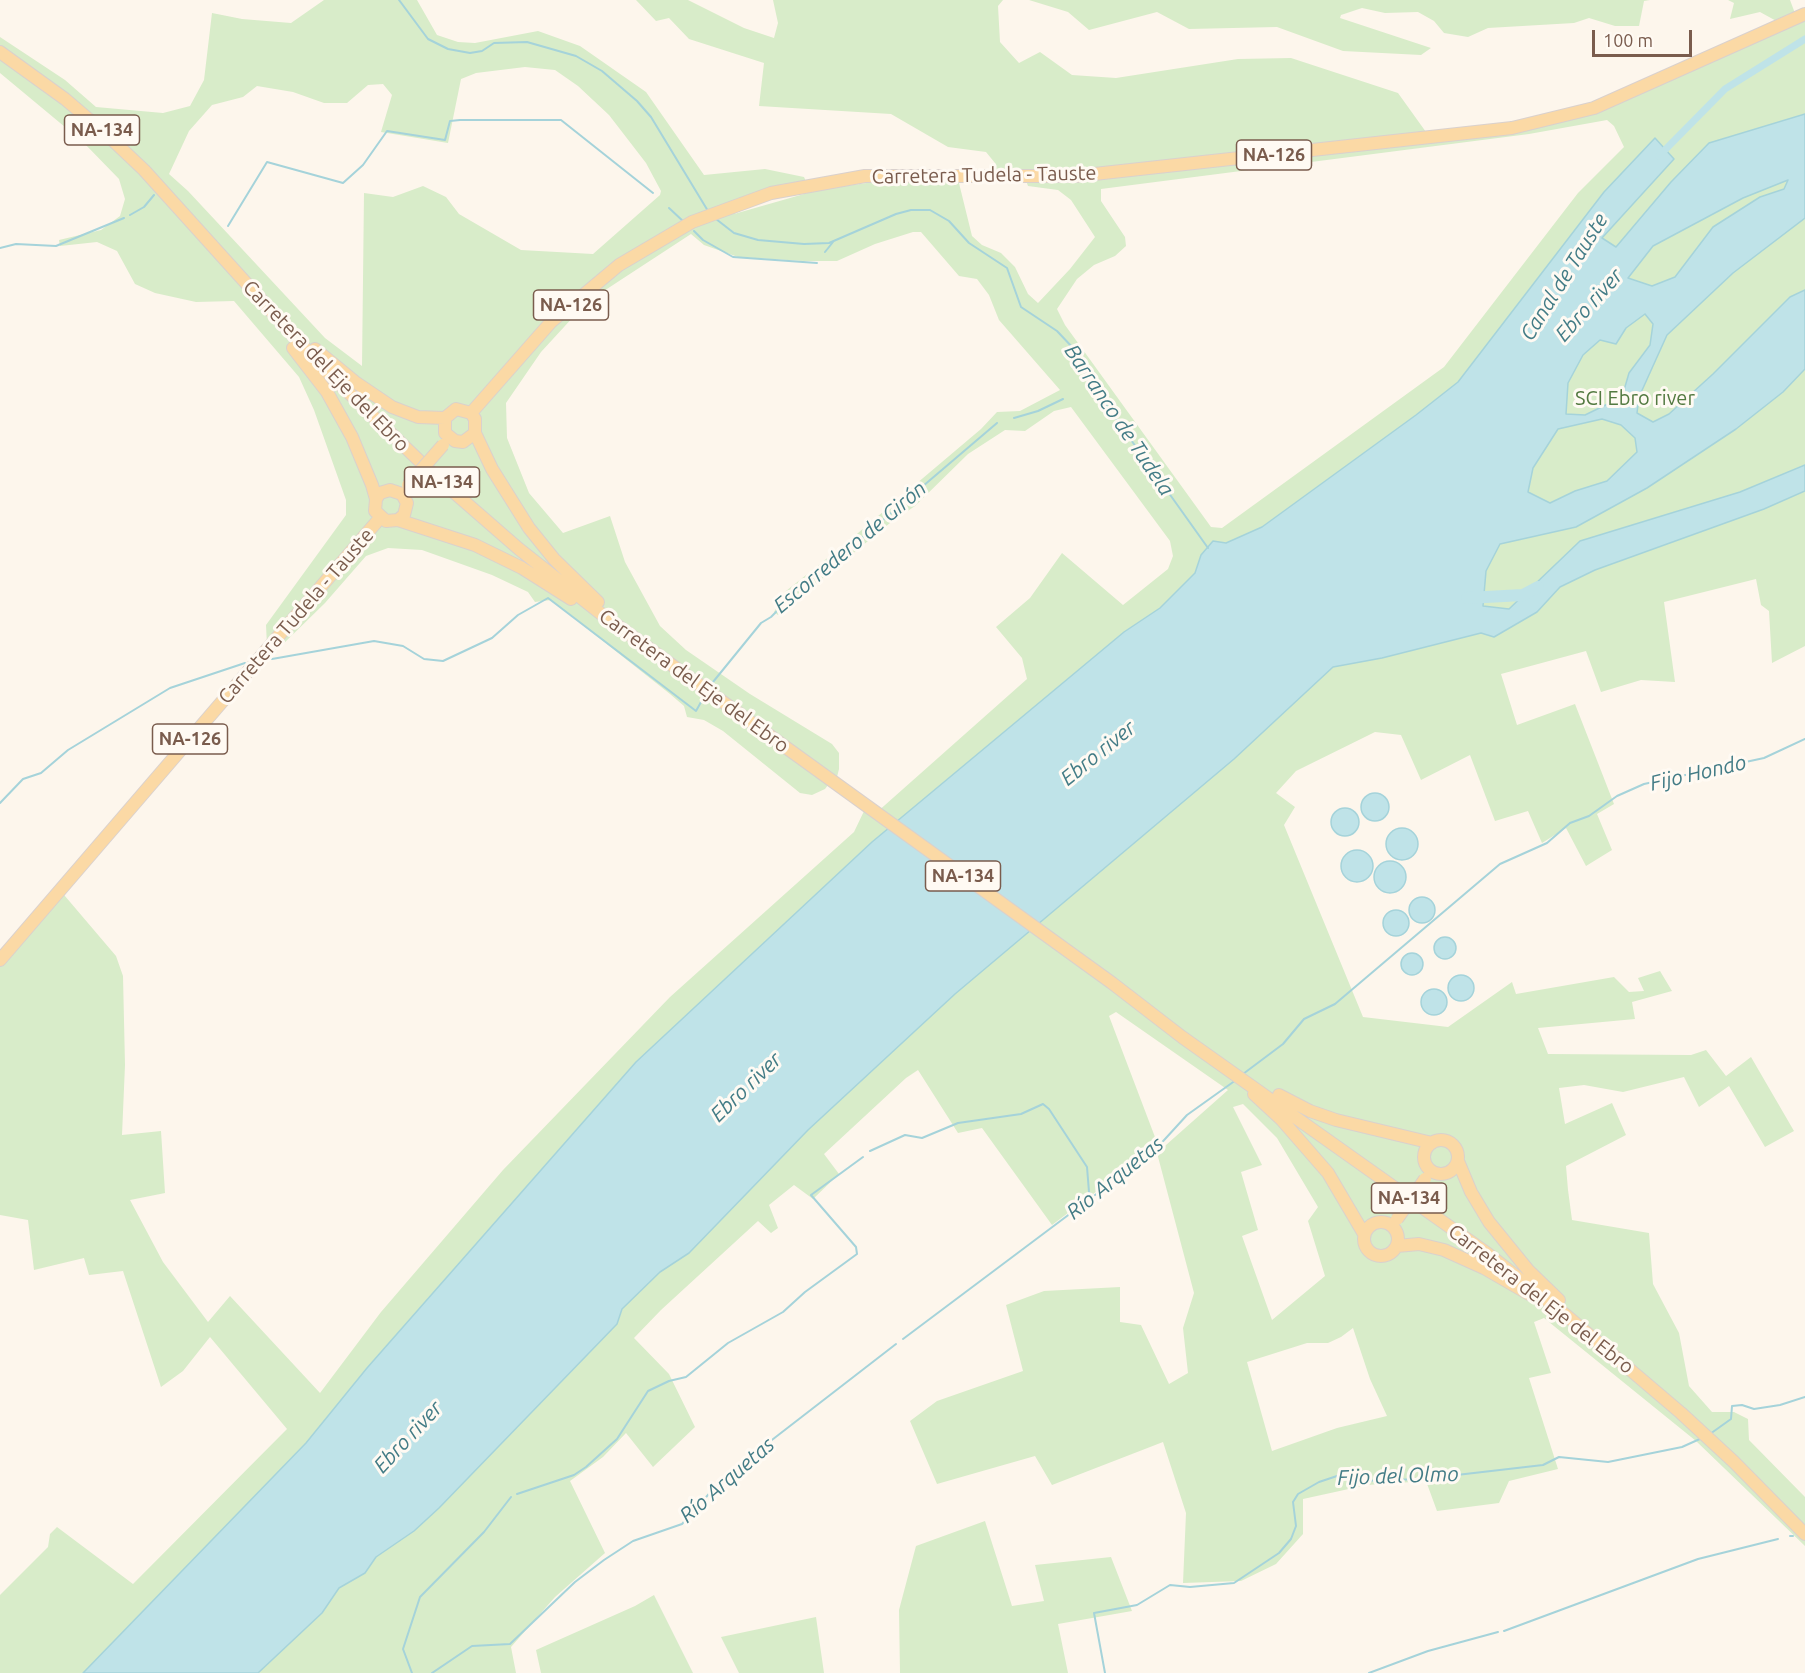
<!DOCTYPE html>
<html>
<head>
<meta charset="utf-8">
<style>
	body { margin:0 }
	#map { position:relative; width:1805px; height:1673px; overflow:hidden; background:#fdf6ec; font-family:Ubuntu,sans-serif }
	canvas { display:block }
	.scale { position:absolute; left:1592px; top:30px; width:100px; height:27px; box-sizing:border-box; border:3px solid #7a5c4d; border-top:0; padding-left:8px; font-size:18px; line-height:21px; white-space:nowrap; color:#7a5c4d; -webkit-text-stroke:4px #fffaf3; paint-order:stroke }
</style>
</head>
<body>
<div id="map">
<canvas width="1805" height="1673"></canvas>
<div class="scale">100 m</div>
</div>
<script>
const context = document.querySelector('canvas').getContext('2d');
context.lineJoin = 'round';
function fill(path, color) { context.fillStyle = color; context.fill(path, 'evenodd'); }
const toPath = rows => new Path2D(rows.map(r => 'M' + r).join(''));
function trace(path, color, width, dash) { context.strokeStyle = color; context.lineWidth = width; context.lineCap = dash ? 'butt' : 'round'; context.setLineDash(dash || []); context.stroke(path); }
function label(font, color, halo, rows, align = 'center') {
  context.font = font + ' Ubuntu,sans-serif'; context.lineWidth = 6; context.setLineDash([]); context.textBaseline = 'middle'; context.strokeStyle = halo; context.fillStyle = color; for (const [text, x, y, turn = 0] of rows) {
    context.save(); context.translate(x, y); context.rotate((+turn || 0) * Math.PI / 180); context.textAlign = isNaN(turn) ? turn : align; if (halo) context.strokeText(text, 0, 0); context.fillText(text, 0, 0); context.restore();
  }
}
fill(toPath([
	[324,0,417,0,437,35,458,42,475,43,538,31,580,46,646,92,704,175,765,169,804,177,809,188,761,201,734,214,818,190,915,176,957,175,972,236,982,245,1001,253,1015,267,1028,294,1038,303,1070,269,1095,237,1071,200,1058,190,1028,186,1025,178,998,180,995,163,986,152,948,147,891,114,759,106,764,63,689,39,669,18,656,21,636,0,688,0,744,28,774,38,778,23,773,0,1003,0,998,6,1000,42,1019,63,1040,52,1072,75,1116,78,1238,59,1291,58,1398,93,1431,139,1569,113,1780,23,1760,12,1730,19,1734,3,1728,0,1790,0,1796,16,1805,13,1805,646,1772,663,1769,611,1761,605,1756,579,1664,602,1675,682,1641,680,1601,692,1586,651,1501,674,1517,725,1575,704,1614,804,1597,814,1612,850,1586,866,1566,828,1542,843,1528,811,1495,821,1470,755,1421,780,1401,735,1375,732,1296,771,1276,793,1295,807,1284,825,1363,1017,1448,1027,1512,982,1516,994,1614,977,1629,992,1644,991,1638,978,1660,971,1672,991,1632,1002,1635,1019,1538,1028,1548,1054,1691,1055,1706,1050,1726,1076,1751,1057,1794,1131,1765,1147,1729,1086,1699,1107,1684,1077,1623,1092,1584,1085,1559,1088,1565,1124,1612,1103,1626,1135,1566,1166,1568,1190,1572,1220,1649,1233,1653,1284,1679,1333,1689,1386,1712,1412,1734,1412,1748,1419,1749,1440,1805,1497,1805,1546,1696,1441,1544,1318,1534,1322,1551,1373,1529,1378,1558,1469,1509,1481,1499,1503,1437,1511,1426,1481,1367,1485,1303,1499,1303,1534,1276,1564,1241,1581,1183,1583,1186,1513,1163,1442,1052,1485,1035,1456,937,1484,910,1421,937,1401,1023,1371,1006,1305,1044,1291,1120,1287,1120,1322,1141,1325,1169,1384,1188,1373,1183,1328,1194,1293,1157,1153,1228,1090,1116,1012,1109,1016,1158,1145,1052,1225,982,1128,958,1133,918,1070,906,1078,824,1154,839,1174,813,1199,794,1185,769,1205,778,1228,771,1233,758,1221,661,1310,634,1338,669,1374,695,1427,653,1467,626,1433,603,1457,570,1481,605,1553,555,1597,511,1647,516,1673,0,1673,0,1595,48,1547,50,1534,57,1527,133,1584,287,1429,210,1337,183,1371,161,1387,123,1271,89,1275,84,1258,34,1270,28,1220,0,1215,0,959,59,889,116,956,123,976,125,1065,122,1135,161,1131,165,1193,130,1200,163,1262,208,1322,230,1296,320,1393,381,1312,503,1170,670,997,854,832,865,809,876,813,1027,679,1022,658,996,627,1030,598,1062,553,1123,605,1168,569,1173,556,1170,541,1071,407,1054,411,1025,431,1005,430,968,454,915,506,890,523,778,615,774,612,786,591,845,544,981,429,997,412,1020,411,1060,390,999,320,989,295,977,279,959,276,921,232,913,232,875,244,837,261,804,261,738,257,704,245,691,234,587,302,541,352,506,403,507,438,529,493,563,533,610,516,625,562,660,626,686,650,750,694,832,744,839,753,839,769,835,785,831,781,825,789,812,795,800,793,723,731,704,720,687,717,684,706,670,694,551,600,535,602,528,592,492,575,422,550,388,548,366,556,325,603,278,649,267,646,266,625,346,515,346,500,314,410,299,377,234,301,196,302,155,293,135,284,117,251,97,242,60,246,59,240,101,230,120,216,125,199,119,179,83,142,0,73,0,37,65,80,96,107,163,113,190,106,204,80,212,13,242,19,291,23],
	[525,67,555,70,578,86,609,115,646,163,661,191,660,195,593,254,521,250,459,214,446,197,423,186,393,197,364,193,362,366,325,338,188,191,169,174,189,131,212,105,243,97,257,86,293,92,324,103,347,103,368,85,383,84,392,95,381,132,448,143,461,79,476,73],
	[1607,120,1614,126,1624,147,1578,193,1444,367,1222,528,1211,527,1065,325,1057,309,1077,279,1094,265,1115,256,1126,246,1125,237,1101,201,1101,189,1529,134],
	[1243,1104,1277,1138,1318,1207,1308,1221,1325,1276,1272,1320,1242,1236,1258,1230,1241,1172,1262,1165,1233,1107],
	[1353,1328,1370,1379,1387,1416,1337,1428,1272,1451,1247,1362,1307,1343,1328,1343,1341,1337],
	[1029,0,1650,0,1644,1,1639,26,1615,26,1589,18,1574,23,1488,28,1468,37,1444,33,1434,21,1418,12,1385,13,1362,8,1341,15,1340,18,1431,48,1421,55,1343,51,1277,27,1189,29,1157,12,1089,30,1068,12],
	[985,1521,1012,1606,1044,1601,1035,1565,1111,1557,1132,1611,1058,1624,1068,1673,900,1673,899,1610,916,1546],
	[654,1595,693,1673,541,1673,536,1650,635,1606],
	[816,1617,824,1673,739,1673,721,1637]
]), '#d8ecc9');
const water = toPath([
	[1805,114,1805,218,1733,273,1667,335,1639,397,1637,413,1653,422,1669,414,1713,374,1790,297,1805,290,1805,369,1783,392,1736,429,1647,488,1576,527,1500,544,1486,571,1483,606,1509,609,1580,541,1740,492,1805,465,1805,491,1764,509,1595,570,1560,587,1537,612,1494,637,1481,633,1382,658,1333,667,1234,759,955,994,808,1130,689,1253,660,1272,622,1309,617,1324,439,1508,414,1531,376,1557,365,1573,339,1588,322,1613,258,1673,83,1673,306,1443,367,1368,636,1062,872,842,1124,632,1160,608,1195,573,1201,555,1213,541,1226,543,1262,527,1416,415,1458,382,1604,192,1655,138,1674,159,1602,238,1616,247,1671,182,1709,143,1805,114],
	[1788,180,1784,189,1760,197,1713,227,1675,277,1652,286,1628,278,1653,246,1743,198,1788,180],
	[1645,314,1653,324,1650,345,1629,373,1622,397,1585,415,1566,414,1568,383,1583,355,1600,340,1616,344,1626,328,1645,314],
	[1602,419,1621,425,1635,438,1637,452,1607,481,1575,491,1550,503,1528,492,1533,468,1558,429,1602,419],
	'1361 807a14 14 0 1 1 28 0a14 14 0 1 1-28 0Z',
	'1331 822a14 14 0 1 1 28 0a14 14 0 1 1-28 0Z',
	'1386 844a16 16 0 1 1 32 0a16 16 0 1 1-32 0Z',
	'1341 866a16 16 0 1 1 32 0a16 16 0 1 1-32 0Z',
	'1374 877a16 16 0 1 1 32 0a16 16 0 1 1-32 0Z',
	'1409 910a13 13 0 1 1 26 0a13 13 0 1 1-26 0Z',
	'1383 923a13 13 0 1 1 26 0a13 13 0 1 1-26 0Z',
	'1434 948a11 11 0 1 1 22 0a11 11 0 1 1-22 0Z',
	'1401 964a11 11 0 1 1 22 0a11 11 0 1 1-22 0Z',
	'1448 988a13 13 0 1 1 26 0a13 13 0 1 1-26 0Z',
	'1421 1002a13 13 0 1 1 26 0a13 13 0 1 1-26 0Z'
]);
fill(water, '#bfe3e8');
trace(water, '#a5d3da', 1.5);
trace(toPath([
	[399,0,428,39,448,49,470,53,482,51,494,43,527,42,576,56,602,71,637,101,651,117,708,211],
	[669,208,684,222],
	[130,215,144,207,154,195],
	[716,219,734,233,758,240,804,244,829,243,896,214,911,210,930,210,949,221,969,243,1007,268,1021,307,1057,331,1074,349,1089,381,1208,548],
	[228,226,267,162,343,183,363,165,387,131,445,140,450,121,460,120,561,120,653,193],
	[694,231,703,240,733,257,817,263],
	[0,248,16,244,56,246,124,218],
	[825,252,833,242],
	[1014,418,1038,411,1063,399],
	[272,659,374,641,403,646,424,659,443,661,492,638,518,615,548,598,696,711,701,702],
	[713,682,761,623,771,617,828,560,862,538,997,423],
	[0,803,23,779,41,773,68,750,170,688,245,663],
	[1243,1074,1283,1044,1304,1019,1335,1004,1500,864,1547,843,1570,823,1589,816,1617,796,1644,784,1764,758,1805,739],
	[870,1151,905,1135,922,1138,958,1123,1021,1114,1043,1104,1049,1109,1087,1167,1089,1192,1092,1196],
	[903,1339,1155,1150,1187,1115,1236,1080],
	[1710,1434,1731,1419,1732,1406,1742,1405,1754,1409,1780,1405,1805,1397],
	[517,1494,574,1475,586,1467,617,1439,648,1391,669,1381,686,1377,728,1343,783,1312,805,1292,857,1254,856,1247,811,1195,863,1157],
	[1790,1536,1793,1536],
	[1504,1631,1698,1559,1778,1539],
	[412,1673,403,1649,420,1597,484,1532,511,1497],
	[432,1673,472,1646,510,1644,575,1582,604,1560,633,1541,682,1524,724,1477,896,1344],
	[1105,1673,1094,1613,1137,1605,1170,1585,1190,1587,1234,1583,1279,1553,1291,1539,1296,1526,1293,1502,1298,1494,1319,1482,1337,1476,1360,1481,1422,1479,1543,1465,1559,1457,1608,1462,1682,1447,1702,1438],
	[1369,1673,1428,1651,1498,1632]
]), '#a5d3da', 2);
trace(toPath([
	[1659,156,1725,89,1805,39]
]), '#bfe3e8', 7);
trace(toPath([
	[1467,598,1523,595,1538,587]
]), '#bfe3e8', 12);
const primary = toPath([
	[0,52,65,99,106,134,144,170,320,365,434,475,519,549,604,616,1112,983,1182,1037,1488,1254,1567,1316,1681,1413,1734,1462,1805,1534],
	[293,348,327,392,352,437,372,485,376,499,375,511,386,521,398,520,404,515,407,503,402,494,390,490,380,493,376,499],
	[315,349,355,382,392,407,418,417,445,418],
	[471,413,551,322,619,265,692,222,771,193,865,176,1076,176,1512,128,1594,108,1805,14],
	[475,433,463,442,455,441,445,433,445,418,456,409,471,413,475,419,475,433,492,469,529,528,554,559,598,602],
	[398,520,475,545,522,568,571,599],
	[0,960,380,518],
	[1254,1094,1281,1119,1328,1173,1364,1234],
	[1279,1095,1310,1111,1336,1120,1432,1143],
	'1424 1157a17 17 0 1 1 34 0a17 17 0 1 1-34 0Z',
	[1458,1161,1471,1192,1489,1222,1528,1270,1559,1300],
	'1364 1239a17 17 0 1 1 34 0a17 17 0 1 1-34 0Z',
	[1397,1246,1419,1244,1444,1250,1484,1268,1529,1294]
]);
trace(primary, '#dad1cd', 14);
trace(primary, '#fbd9a5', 12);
const primaryBridge = toPath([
	[408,485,443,445],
	[1397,1219,1425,1179]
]);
trace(primaryBridge, '#dad1cd', 14, []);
trace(primaryBridge, '#fbd9a5', 12);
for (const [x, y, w] of [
	[102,130,75],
	[1274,155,75],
	[571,305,75],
	[442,482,75],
	[190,739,75],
	[963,876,75],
	[1409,1198,75]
]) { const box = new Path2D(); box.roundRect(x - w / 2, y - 15, w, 30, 4.5); context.fillStyle = '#fffaf3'; context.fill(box); trace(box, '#7a5c4d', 1.5); }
label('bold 18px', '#7a5c4d', null, [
	["NA-134",102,130],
	["NA-126",1274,155],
	["NA-126",571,305],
	["NA-134",442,482],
	["NA-126",190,739],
	["NA-134",963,876],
	["NA-134",1409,1198]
]);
label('20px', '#7a5c4d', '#fffaf3', [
	["Carretera Tudela - Tauste",984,175,-1],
	["Carretera del Eje del Ebro",326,366,46],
	["Carretera Tudela - Tauste",296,616,-49],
	["Carretera del Eje del Ebro",694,681,36],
	["Carretera del Eje del Ebro",1541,1299,38]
]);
label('20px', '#537a41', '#fffaf3', [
	["SCI Ebro river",1635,398]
]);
label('italic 21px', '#437c86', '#fffaf3', [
	["Canal de Tauste",1564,277,-58],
	["Ebro river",1589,305,-48],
	["Barranco de Tudela",1119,420,56],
	["Escorredero de Girón",850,547,-40],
	["Ebro river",1098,753,-39],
	["Fijo Hondo",1698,773,-13],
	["Ebro river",746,1087,-44],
	["Río Arquetas",1115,1178,-39],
	["Ebro river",408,1437,-47],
	["Fijo del Olmo",1398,1476,-2],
	["Río Arquetas",727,1480,-41]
]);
</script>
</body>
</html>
